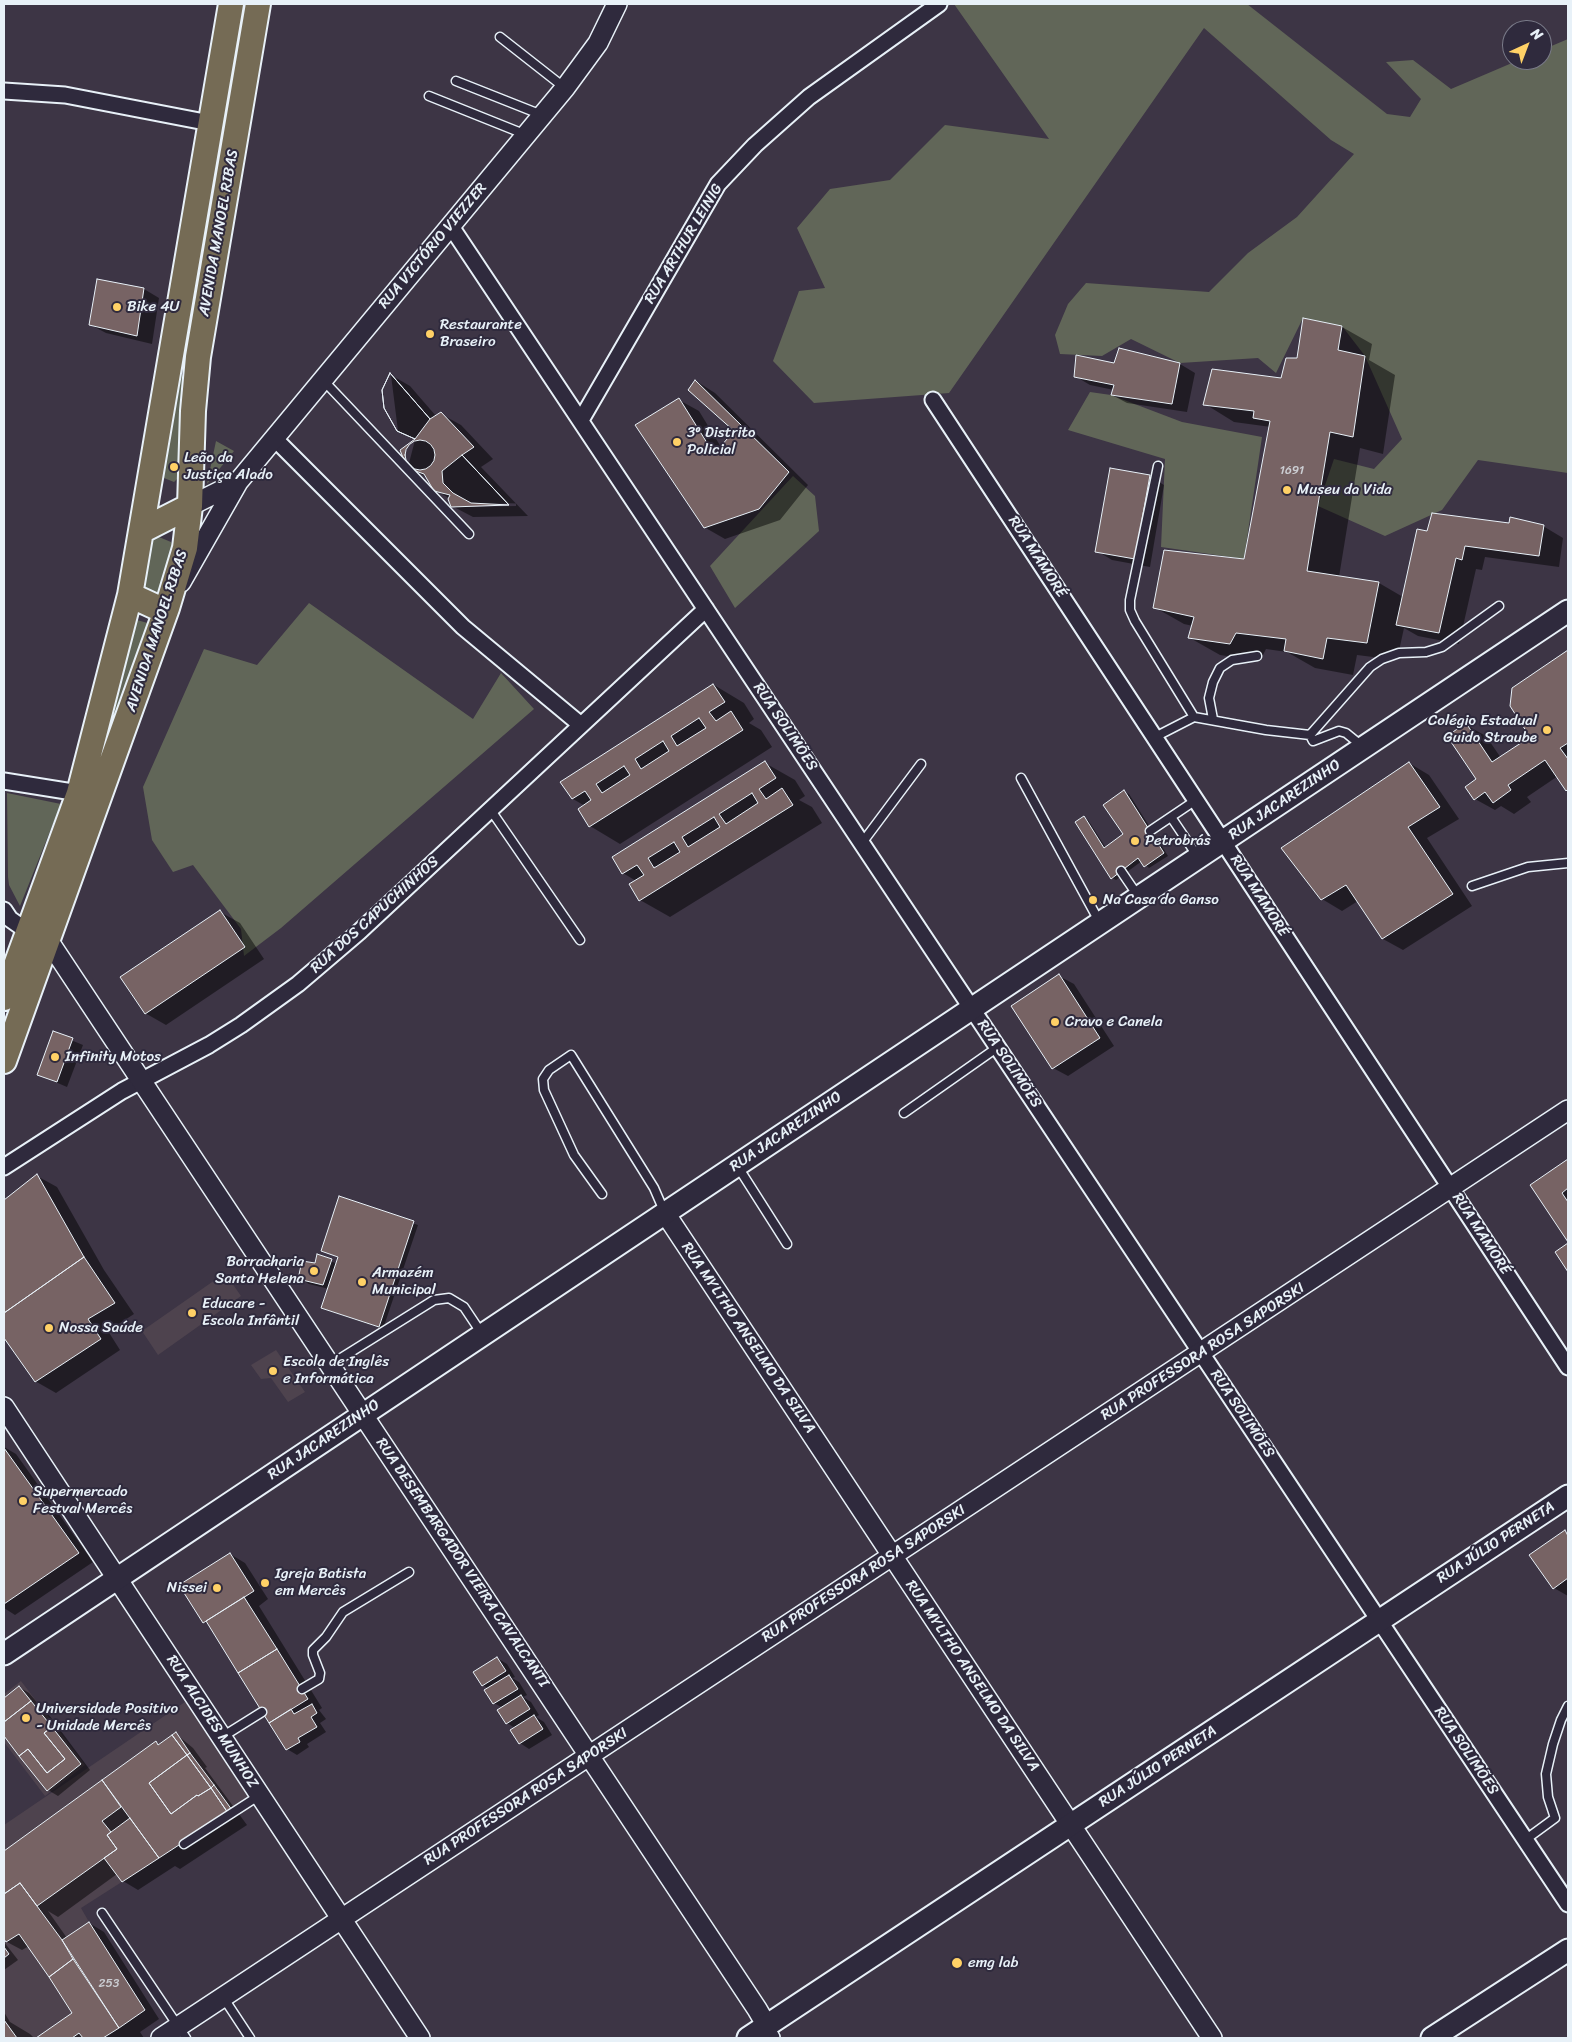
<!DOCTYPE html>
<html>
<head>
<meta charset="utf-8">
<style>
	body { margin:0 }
	#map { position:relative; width:1572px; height:2042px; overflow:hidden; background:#3d3545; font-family:Sriracha,sans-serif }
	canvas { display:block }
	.frame { position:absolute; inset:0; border:5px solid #e8f1f8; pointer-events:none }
	.north { position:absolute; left:1502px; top:20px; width:50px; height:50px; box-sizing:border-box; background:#2f2a3d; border:1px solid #797a88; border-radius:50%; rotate:43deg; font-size:14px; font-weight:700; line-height:20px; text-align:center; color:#e8f1f8 }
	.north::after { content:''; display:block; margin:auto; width:18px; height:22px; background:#ffd166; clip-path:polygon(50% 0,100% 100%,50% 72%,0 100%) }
</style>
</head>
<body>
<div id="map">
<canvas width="1572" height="2042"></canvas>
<div class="frame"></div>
<div class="north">N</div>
</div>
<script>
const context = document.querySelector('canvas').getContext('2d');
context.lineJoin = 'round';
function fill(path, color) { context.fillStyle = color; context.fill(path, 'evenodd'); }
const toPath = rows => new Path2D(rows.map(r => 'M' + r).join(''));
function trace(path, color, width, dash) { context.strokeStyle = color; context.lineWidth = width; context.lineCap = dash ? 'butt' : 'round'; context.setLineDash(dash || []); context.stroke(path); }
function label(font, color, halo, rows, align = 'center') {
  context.font = font + ' Sriracha,sans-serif'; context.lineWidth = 4; context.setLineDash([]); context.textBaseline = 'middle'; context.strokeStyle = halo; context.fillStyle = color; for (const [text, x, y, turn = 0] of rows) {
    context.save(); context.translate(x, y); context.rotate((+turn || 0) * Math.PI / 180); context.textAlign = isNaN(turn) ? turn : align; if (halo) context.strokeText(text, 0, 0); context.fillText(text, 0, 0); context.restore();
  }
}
fill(toPath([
	[225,1273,241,1296,158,1355,142,1331],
	[276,1350,305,1392,288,1402,271,1378,261,1379,251,1365],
	[21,1681,85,1765,45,1796,4,1742,4,1694],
	[185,1702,194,1714,204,1708,258,1795,81,1908,89,1922,62,1940,119,2028,103,2038,4,2038,4,1825]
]), '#4e434e');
fill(toPath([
	[239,4,248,4,222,147,218,148],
	[954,4,1247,4,1387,114,1410,117,1421,99,1386,62,1413,60,1451,89,1519,60,1542,60,1542,50,1568,39,1568,473,1478,460,1442,510,1385,536,1318,506,1334,459,1374,469,1402,439,1365,356,1342,326,1303,318,1276,373,1258,358,1180,363,1131,339,1102,356,1060,354,1055,335,1068,304,1086,283,1209,292,1248,253,1297,217,1354,154,1331,140,1204,28,949,393,814,403,773,361,799,291,825,288,797,228,830,189,890,180,945,125,1049,139],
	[214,160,220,163,189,355,184,357,181,354],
	[181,375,185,376,180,476,174,482,164,478,162,470,177,380],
	[1090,392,1111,395,1182,422,1262,437,1244,559,1161,547,1165,459,1068,430],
	[216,441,234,451,207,484],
	[793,476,815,496,819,531,735,608,710,566],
	[159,537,171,542,173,549,163,595,157,598,143,589,150,542,153,539],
	[309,603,473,719,501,673,534,709,281,928,244,956,241,929,193,865,173,872,152,840,143,787,204,649,257,665],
	[137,620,151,624,58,876],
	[7,793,61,804,20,906,9,885,8,877]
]), '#616658');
fill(toPath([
	[98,280,144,289,159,298,152,344,106,333,91,325],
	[1342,327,1372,344,1369,360,1395,375,1383,454,1360,448,1339,577,1379,583,1403,597,1428,533,1510,524,1543,526,1563,538,1559,567,1485,557,1482,570,1476,569,1459,644,1418,636,1404,628,1397,660,1357,655,1353,675,1315,668,1287,652,1266,649,1260,661,1220,655,1190,638,1193,626,1184,624,1154,607,1245,560,1271,427,1234,422,1205,404,1282,380,1298,359],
	[1119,349,1180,364,1195,373,1187,412,1127,403,1112,395,1114,390,1090,385,1075,376,1115,364],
	[391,375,410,386,436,416,441,414,461,425,493,459,481,467,528,516,473,517,452,506,449,498,435,490,428,478,408,467,415,440,398,431],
	[516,503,516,506,468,507,465,505],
	[696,381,715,393,808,485,780,520,725,539,704,527,679,400,699,411,721,447,736,431],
	[1149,476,1164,485,1150,567,1112,560,1097,551],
	[1568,651,1568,790,1558,776,1527,797,1531,802,1514,814,1501,806,1495,810,1475,799,1478,780,1466,725,1486,736,1501,758,1532,737,1513,689],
	[714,685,744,703,754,719,749,723,761,730,772,747,620,844,590,826,585,806,573,799],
	[765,763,795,780,805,796,799,800,812,807,822,823,670,917,640,900,630,884,636,881,623,873,613,857],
	[652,866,655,866,659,872,657,874],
	[1409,763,1429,775,1459,819,1427,838,1472,906,1403,950,1383,939,1358,901,1342,911,1322,899],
	[1124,792,1129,794,1168,856,1149,868,1142,861,1116,880,1112,878,1084,818,1088,820,1106,848,1124,835],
	[220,912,240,923,264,959,166,1025,145,1013],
	[1059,976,1074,984,1114,1046,1068,1076,1053,1068],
	[54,1033,83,1045,67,1087,39,1075],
	[1568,1161,1568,1240,1532,1185],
	[37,1176,57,1187,104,1270,134,1314,108,1331,120,1350,56,1393,35,1381,4,1336,4,1201],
	[340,1198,418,1225,383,1329,327,1310,329,1289,309,1284,299,1278,316,1264,331,1261,337,1264,339,1257],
	[4,1447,16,1454,93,1562,15,1615,4,1608],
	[1565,1532,1568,1534,1568,1596,1554,1588],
	[230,1554,245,1563,268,1599,259,1606,322,1708,319,1710,326,1719,320,1723,326,1732,307,1744,309,1747,297,1755,287,1749,209,1624,204,1622],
	[497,1658,507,1664,515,1677,512,1678,519,1682,527,1695,523,1697,531,1702,539,1715,536,1717,544,1722,552,1735,529,1749,520,1743,515,1728,507,1723,499,1711,503,1708,494,1703,489,1689,483,1685],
	[19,1687,29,1693,41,1707,46,1711,90,1770,58,1796,48,1790,4,1734,4,1699],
	[176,1734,193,1748,207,1767,205,1768,247,1825,180,1869,175,1866,138,1890,123,1881,117,1874,58,1917,48,1911,67,1938,89,1923,104,1932,159,2019,140,2032,144,2038,38,2038,74,2014,29,1946,22,1950,7,1942,4,1937,4,1853,156,1743,160,1745],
	[4,1942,18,1960,4,1970],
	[4,2012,10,2022,30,2034,34,2038,4,2038]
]), '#0007');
const building = toPath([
	[97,279,144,288,137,336,89,325,97,279],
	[1303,318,1342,326,1338,350,1365,356,1353,437,1330,432,1307,571,1379,582,1367,643,1327,638,1323,659,1284,651,1286,639,1236,633,1230,644,1188,638,1194,617,1153,608,1164,550,1244,559,1270,421,1253,418,1254,411,1203,405,1212,369,1281,378,1286,358,1297,358,1303,318],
	[1119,348,1180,363,1172,404,1111,395,1114,385,1074,377,1076,355,1114,363,1119,348],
	[390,373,430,419,441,412,474,447,462,455,509,505,451,507,448,499,450,495,434,491,424,474,407,468,400,450,415,439,397,431,384,408,382,390,390,373],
	[390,373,430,419,415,439,397,431,384,408,382,390,390,373],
	[695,380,789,472,759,509,704,528,635,425,679,398,714,454,734,431,688,390,695,380],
	'405 455a15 15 0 1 1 30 0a15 15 0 1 1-30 0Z',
	[462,455,509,505,471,503,453,493,443,483,442,471,462,455],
	[1110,468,1150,475,1135,559,1095,552,1110,468],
	[1432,513,1509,523,1510,517,1544,525,1539,556,1465,546,1462,560,1456,558,1439,633,1396,625,1417,529,1427,531,1432,513],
	[1568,650,1568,743,1560,748,1568,759,1568,789,1566,791,1545,760,1508,785,1511,790,1493,803,1485,792,1474,800,1465,787,1476,779,1447,736,1466,723,1492,762,1530,737,1510,706,1512,688,1568,650],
	[713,684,725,702,709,712,716,721,731,711,743,730,589,827,578,809,591,800,585,791,572,799,560,782,713,684],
	[699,718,706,728,677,746,671,736,699,718],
	[663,741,669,751,641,769,635,759,663,741],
	[624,766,630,775,602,793,596,784,624,766],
	[765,761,776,778,759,789,766,799,782,788,793,805,639,901,629,884,644,875,637,865,622,874,612,857,765,761],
	[752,793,758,803,726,824,719,814,752,793],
	[714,817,720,827,688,847,682,837,714,817],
	[674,842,680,852,654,868,648,858,674,842],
	[1409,762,1440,807,1408,827,1453,894,1382,939,1346,885,1321,900,1281,848,1409,762],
	[1124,790,1164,853,1144,867,1138,858,1111,879,1075,822,1084,816,1104,848,1123,834,1103,805,1124,790],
	[220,910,245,947,145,1014,120,977,220,910],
	[1059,974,1100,1038,1052,1069,1011,1006,1059,974],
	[53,1031,73,1038,57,1082,37,1075,53,1031],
	[1568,1159,1568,1242,1530,1185,1568,1159],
	[37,1174,84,1257,4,1313,4,1200,37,1174],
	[1568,1188,1568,1202,1562,1193,1568,1188],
	[339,1196,414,1221,379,1327,321,1308,338,1257,321,1251,339,1196],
	[1568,1243,1568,1272,1555,1252,1568,1243],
	[317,1254,332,1259,323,1285,298,1279,302,1261,315,1263,317,1254],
	[84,1257,115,1303,88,1319,101,1339,35,1382,4,1338,4,1313,84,1257],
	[4,1448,79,1553,4,1604,4,1448],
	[1565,1530,1568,1536,1568,1578,1553,1589,1529,1555,1565,1530],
	[230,1553,254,1591,203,1623,179,1585,230,1553],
	[244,1597,277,1649,238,1673,206,1621,244,1597],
	[277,1649,308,1699,269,1723,238,1673,277,1649],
	[497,1657,506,1671,482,1686,473,1672,497,1657],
	[509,1675,518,1689,493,1704,484,1690,509,1675],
	[19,1686,31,1701,4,1722,4,1698,19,1686],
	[521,1695,530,1709,506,1724,497,1710,521,1695],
	[31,1701,52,1727,44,1733,65,1759,47,1773,28,1749,19,1756,4,1736,4,1722,31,1701],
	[312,1704,317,1713,311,1717,317,1727,298,1738,300,1742,286,1750,269,1723,291,1709,294,1714,312,1704],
	[534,1715,543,1729,519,1744,510,1730,534,1715],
	[52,1727,81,1764,47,1791,19,1756,28,1749,47,1773,65,1759,44,1733,52,1727],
	[176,1732,190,1753,187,1755,172,1735,176,1732],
	[172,1735,187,1755,149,1783,171,1814,197,1795,198,1796,211,1788,228,1813,159,1858,102,1780,156,1741,158,1745,172,1735],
	[190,1753,214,1785,211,1788,187,1755,190,1753],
	[187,1755,211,1788,198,1796,197,1795,171,1814,149,1783,187,1755],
	[102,1780,121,1807,102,1821,111,1832,107,1835,117,1849,37,1906,20,1883,4,1894,4,1851,102,1780],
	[214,1785,232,1810,228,1813,211,1788,214,1785],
	[130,1818,159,1858,122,1882,104,1858,117,1849,107,1835,130,1818],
	[20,1883,62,1940,73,1959,49,1977,19,1934,6,1942,4,1939,4,1894,20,1883],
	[89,1922,145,2010,119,2028,62,1940,89,1922],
	[4,1947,9,1954,4,1958,4,1947],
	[73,1959,119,2028,103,2038,83,2038,79,2033,72,2038,36,2038,72,2013,49,1977,73,1959],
	[4,2020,17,2038,4,2038,4,2020]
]);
fill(building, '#776364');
trace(building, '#e8f1f8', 1);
const service = toPath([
	[500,37,565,88],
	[456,81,542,115],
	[429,96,524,134],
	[323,380,469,534],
	[1194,717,1266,730,1310,735,1313,741,1339,731,1346,733,1362,746],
	[1213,719,1209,698,1213,682,1220,668,1232,660,1257,656],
	[1310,735,1370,667,1382,659,1399,653,1426,652,1442,647,1499,606],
	[1155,737,1194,717,1135,621,1130,610,1130,600,1158,466],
	[1021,778,1099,921],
	[490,809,580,940],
	[1171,817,1198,857],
	[1150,831,1196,800],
	[862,843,921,764],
	[1121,871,1138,896],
	[1472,886,1528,867,1568,863],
	[904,1113,998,1047],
	[738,1167,787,1244],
	[602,1194,574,1155,544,1090,543,1079,549,1070,571,1055,654,1188,664,1211],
	[330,1365,434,1300,449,1298,464,1307,482,1334],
	[302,1689,319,1679,320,1673,313,1655,313,1650,326,1637,343,1612,409,1572],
	[222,1737,262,1712],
	[1525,1840,1555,1818,1548,1797,1546,1774,1553,1744,1561,1720,1568,1706],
	[184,1844,260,1795],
	[102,1913,186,2038],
	[223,1997,250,2038]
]);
const minor = toPath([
	[4,91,65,95,210,123],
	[450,225,1568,1904],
	[933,400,1568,1367],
	[581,420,718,184,755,145,809,97,939,4],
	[274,438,463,627,581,725],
	[4,781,79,793],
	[4,910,10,919,27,931],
	[4,1167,122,1091,209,1045,241,1025,298,984,359,932,706,609]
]);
const tertiary = toPath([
	[190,506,238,482],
	[181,582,238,482,565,88,598,43,617,4],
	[38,936,48,940,757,2009,764,2021,763,2028,770,2038],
	[665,1213,1212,2038],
	[4,1407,420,2038],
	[161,2038,1568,1110]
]);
const secondary = toPath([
	[4,1654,1568,611],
	[748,2038,1568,1496],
	[1432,2038,1568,1950]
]);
const primary = toPath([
	[141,531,190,506],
	[130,595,156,607,167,608],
	[4,998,79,793,130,595,231,4],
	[4,1061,167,608,185,548,190,506,193,411,198,357,258,4]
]);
trace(service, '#e8f1f8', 11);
trace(minor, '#e8f1f8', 19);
trace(tertiary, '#e8f1f8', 22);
trace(secondary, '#e8f1f8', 25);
trace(primary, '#e8f1f8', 28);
trace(service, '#2f2a3d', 8);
trace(minor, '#2f2a3d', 15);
trace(tertiary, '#2f2a3d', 19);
trace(secondary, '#2f2a3d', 21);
trace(primary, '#756b55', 24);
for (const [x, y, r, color] of [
	[117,307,5,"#ffd166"],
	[430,334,5,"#ffd166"],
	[677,442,5,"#ffd166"],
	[174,467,5,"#ffd166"],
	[1287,490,5,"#ffd166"],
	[1547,730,5,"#ffd166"],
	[1135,841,5,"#ffd166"],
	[1093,900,5,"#ffd166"],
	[1055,1022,5,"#ffd166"],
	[55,1057,5,"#ffd166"],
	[314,1271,5,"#ffd166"],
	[362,1282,5,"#ffd166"],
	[192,1313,5,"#ffd166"],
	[49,1328,5,"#ffd166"],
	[273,1371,5,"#ffd166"],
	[23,1501,5,"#ffd166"],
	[265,1583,5,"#ffd166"],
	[217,1588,5,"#ffd166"],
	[26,1718,5,"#ffd166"],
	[957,1963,6,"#ffd166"]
]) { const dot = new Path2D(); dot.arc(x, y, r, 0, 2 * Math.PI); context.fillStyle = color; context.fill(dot); trace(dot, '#2f2a3d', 2); }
label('12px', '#ccced3', null, [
	["1691",1292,471],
	["253",109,1984]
]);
label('15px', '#e8f1f8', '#2f2a3d', [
	["AVENIDA MANOEL RIBAS",219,233,-80],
	["RUA ARTHUR LEINIG",684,244,-59],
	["RUA VICTÓRIO VIEZZER",433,246,-50],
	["RUA MAMORÉ",1037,557,57],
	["AVENIDA MANOEL RIBAS",157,631,-72],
	["RUA SOLIMÕES",785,727,56],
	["RUA JACAREZINHO",1285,800,-34],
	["RUA MAMORÉ",1259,896,57],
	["RUA DOS CAPUCHINHOS",375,915,-42],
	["RUA SOLIMÕES",1009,1064,56],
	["RUA JACAREZINHO",786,1132,-34],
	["RUA MAMORÉ",1481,1234,57],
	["RUA MYLTHO ANSELMO DA SILVA",748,1338,56],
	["RUA PROFESSORA ROSA SAPORSKI",1203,1352,-33],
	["RUA SOLIMÕES",1242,1414,56],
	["RUA JACAREZINHO",324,1440,-34],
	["RUA JÚLIO PERNETA",1496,1543,-33],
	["RUA DESEMBARGADOR VIEIRA CAVALCANTI",462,1563,56],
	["RUA PROFESSORA ROSA SAPORSKI",864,1574,-33],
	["RUA MYLTHO ANSELMO DA SILVA",972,1676,56],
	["RUA ALCIDES MUNHOZ",212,1722,57],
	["RUA SOLIMÕES",1466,1751,56],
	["RUA JÚLIO PERNETA",1158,1767,-33],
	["RUA PROFESSORA ROSA SAPORSKI",526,1797,-33]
]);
label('15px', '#e8f1f8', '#2f2a3d', [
	["Bike 4U",127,307],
	["Restaurante",440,325],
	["Braseiro",440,342],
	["3º Distrito",687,433],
	["Policial",687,450],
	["Leão da",184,458],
	["Justiça Alado",184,475],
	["Museu da Vida",1297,490],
	["Colégio Estadual",1537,721,"right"],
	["Guido Straube",1537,738,"right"],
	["Petrobrás",1145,841],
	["Na Casa do Ganso",1103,900],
	["Cravo e Canela",1065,1022],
	["Infinity Motos",65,1057],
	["Borracharia",304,1262,"right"],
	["Santa Helena",304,1279,"right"],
	["Armazém",372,1273],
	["Municipal",372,1290],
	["Educare -",202,1304],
	["Escola Infântil",202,1321],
	["Nossa Saúde",59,1328],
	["Escola de Inglês",283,1362],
	["e Informática",283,1379],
	["Supermercado",33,1492],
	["Festval Mercês",33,1509],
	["Igreja Batista",275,1574],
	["em Mercês",275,1591],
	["Nissei",207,1588,"right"],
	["Universidade Positivo",36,1709],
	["- Unidade Mercês",36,1726],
	["emg lab",968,1963]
], 'left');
</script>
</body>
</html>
